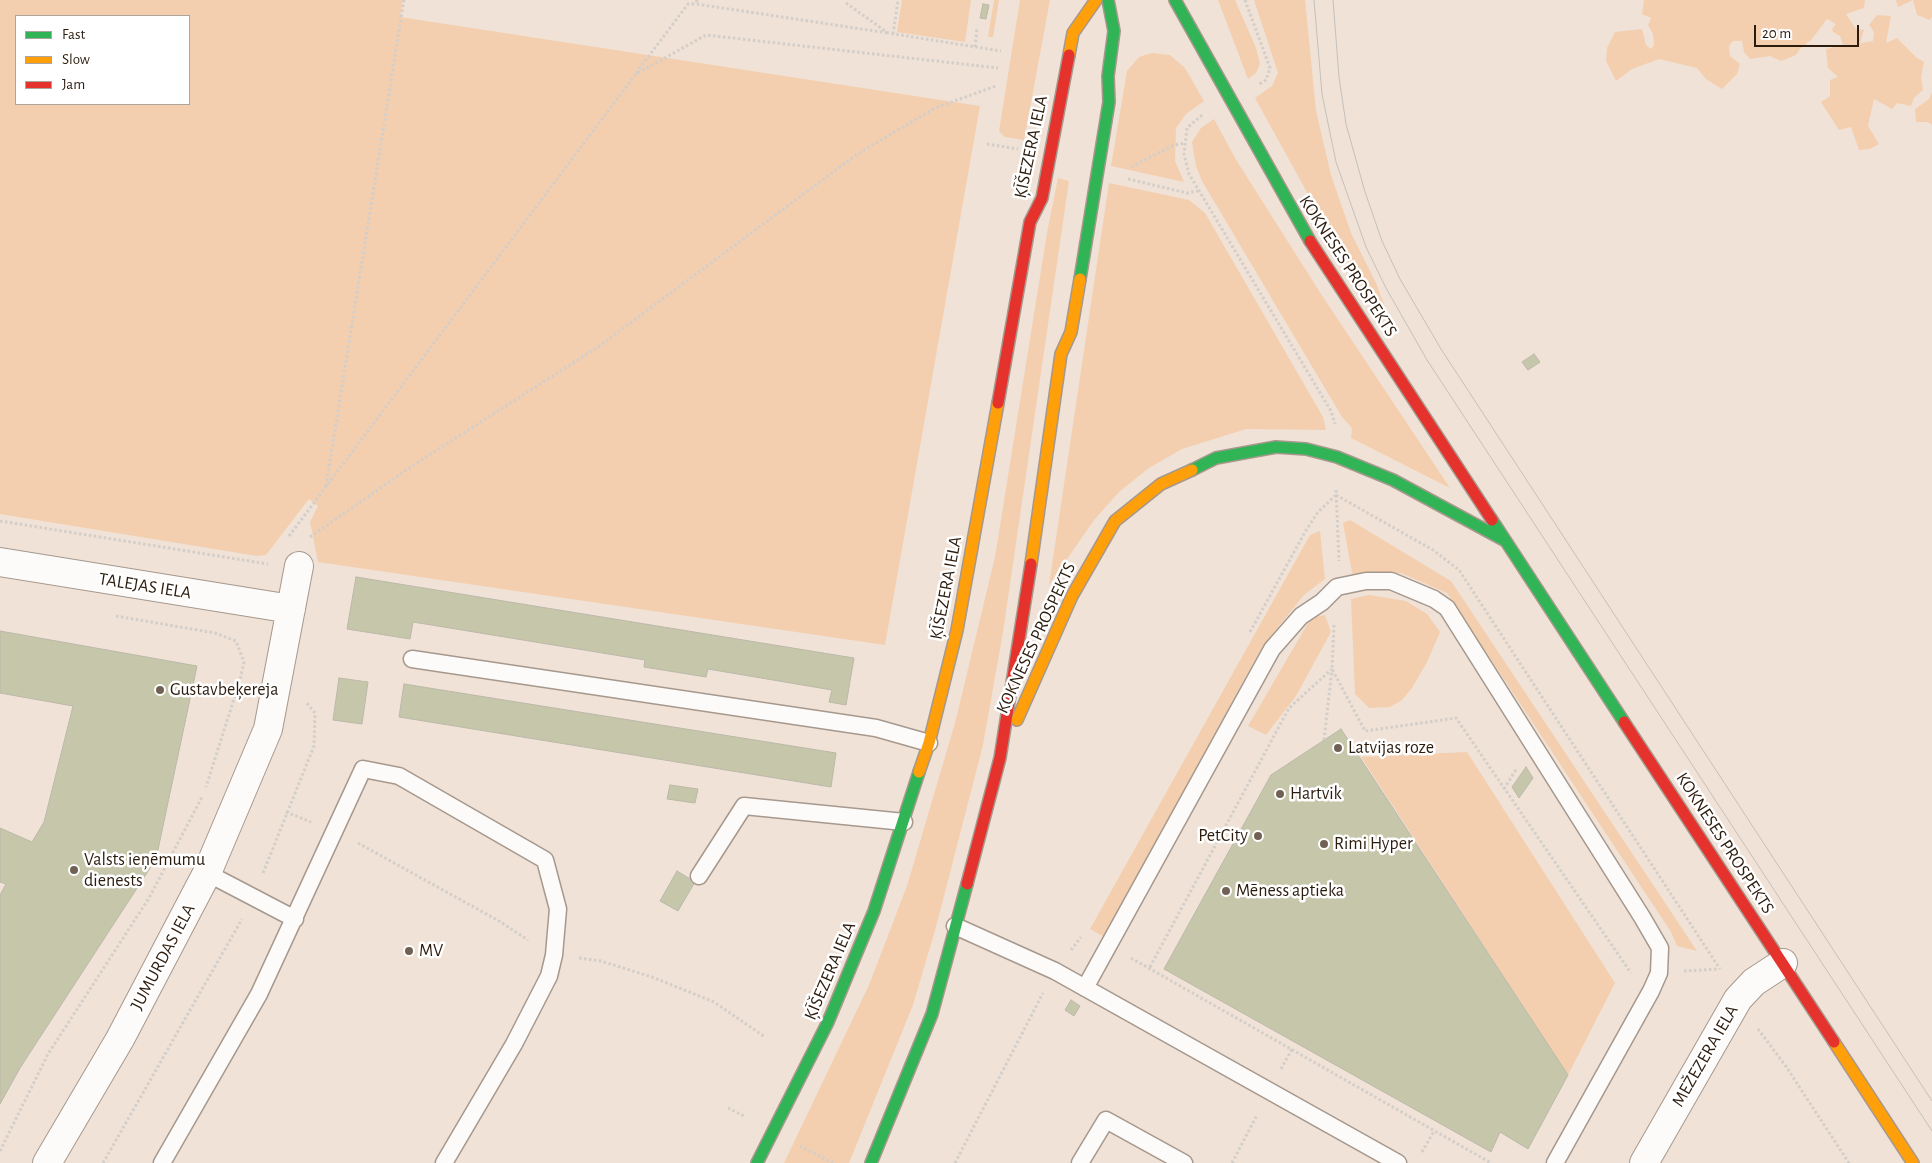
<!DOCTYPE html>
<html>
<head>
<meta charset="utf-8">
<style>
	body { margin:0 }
	#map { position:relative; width:1932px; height:1163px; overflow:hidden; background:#f0e2d6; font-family:"Alegreya Sans",sans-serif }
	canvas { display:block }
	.legend { position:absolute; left:15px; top:15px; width:175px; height:90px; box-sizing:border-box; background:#fff; border:1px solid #aba49f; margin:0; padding:6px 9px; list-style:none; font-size:15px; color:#2c1c0e }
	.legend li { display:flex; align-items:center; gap:10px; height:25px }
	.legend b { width:25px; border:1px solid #aba49f }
	.scale { position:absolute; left:1754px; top:25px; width:105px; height:22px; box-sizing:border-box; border:2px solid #2c1c0e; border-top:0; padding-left:6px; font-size:15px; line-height:18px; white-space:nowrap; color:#2c1c0e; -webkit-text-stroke:4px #fff; paint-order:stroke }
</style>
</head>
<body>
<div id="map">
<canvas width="1932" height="1163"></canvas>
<ul class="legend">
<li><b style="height:6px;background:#30b455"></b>Fast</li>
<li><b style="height:6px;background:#ff9f0a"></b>Slow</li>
<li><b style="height:6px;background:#e5322d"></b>Jam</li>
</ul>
<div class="scale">20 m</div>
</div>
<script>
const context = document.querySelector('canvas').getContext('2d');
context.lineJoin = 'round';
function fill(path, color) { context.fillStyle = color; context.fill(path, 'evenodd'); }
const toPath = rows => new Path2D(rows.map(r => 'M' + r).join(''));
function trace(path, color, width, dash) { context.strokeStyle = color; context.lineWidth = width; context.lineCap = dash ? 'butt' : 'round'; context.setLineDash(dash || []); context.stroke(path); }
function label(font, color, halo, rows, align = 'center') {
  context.font = font + ' "Alegreya Sans",sans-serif'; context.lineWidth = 5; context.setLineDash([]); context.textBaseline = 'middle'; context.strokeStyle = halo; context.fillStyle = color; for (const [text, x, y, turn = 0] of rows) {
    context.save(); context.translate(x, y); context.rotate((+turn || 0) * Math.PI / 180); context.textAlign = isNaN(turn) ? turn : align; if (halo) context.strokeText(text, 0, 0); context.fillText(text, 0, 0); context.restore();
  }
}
fill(toPath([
	[0,0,403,0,400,17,980,106,885,645,318,562,310,522,318,506,309,499,266,555,257,556,0,514],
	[16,16,189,16,189,104,16,104],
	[902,0,971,0,965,42,897,32],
	[994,0,999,0,993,37,988,37],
	[1020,0,1050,0,1024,140,1005,137,999,131],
	[1218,0,1235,0,1256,48,1260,64,1256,73,1248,79],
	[1254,0,1305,0,1316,111,1331,175,1351,233,1376,283,1395,333,1335,243,1255,98,1272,86,1278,73],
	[1644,0,1865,0,1864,8,1846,14,1856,29,1864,30,1860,43,1873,41,1874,32,1869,25,1877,15,1891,16,1886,43,1897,38,1917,58,1924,62,1921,77,1923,90,1914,98,1911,106,1897,103,1892,109,1874,99,1868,126,1879,144,1870,149,1859,150,1851,127,1839,130,1821,102,1830,96,1830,80,1838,77,1828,68,1826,49,1843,45,1840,36,1833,32,1832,29,1836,24,1827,19,1812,39,1800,49,1796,55,1781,61,1770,56,1750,59,1744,52,1742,41,1733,41,1729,46,1730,56,1740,64,1737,74,1722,89,1706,79,1697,68,1659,59,1632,69,1616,81,1606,61,1607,48,1615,32,1642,29,1646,45,1651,49,1654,45,1653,34,1648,25,1651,18,1642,14],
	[1896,0,1932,0,1932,17,1930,20,1917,15,1913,0,1898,7],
	[1152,53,1170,55,1185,68,1204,101,1186,114,1176,128,1175,161,1184,182,1111,166,1127,71,1139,57],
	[1932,92,1932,125,1928,122,1916,122,1915,109,1929,99],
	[1214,119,1235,158,1321,294,1450,488,1351,438,1352,428,1342,417,1202,181,1196,166,1192,142,1201,128],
	[1058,178,1069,181,1003,632,983,745,936,927,913,1005,849,1163,784,1163,869,985,907,886,955,723,995,557,1047,233],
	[1109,183,1189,200,1205,213,1323,417,1326,430,1246,429,1182,449,1149,468,1119,492,1094,520,1049,585],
	[1350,520,1451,581,1697,951,1677,946,1671,932,1447,593,1401,573,1353,578,1343,523],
	[1320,531,1325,579,1304,595,1262,647,1104,937,1090,929,1310,535],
	[1369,595,1406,601,1427,614,1440,632,1427,662,1412,688,1402,700,1390,707,1369,708,1355,694,1351,599],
	[1325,615,1331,632,1296,696,1266,735,1248,726,1311,618],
	[1467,752,1615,983,1568,1075,1361,757]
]), '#f3cfaf');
const building = toPath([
	[983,4,989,5,986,19,980,18,983,4],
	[1534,354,1540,362,1528,370,1522,362,1534,354],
	[356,577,854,658,846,705,829,702,832,690,708,669,706,677,644,667,645,660,413,622,410,639,347,629,356,577],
	[0,631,197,666,156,859,20,1068,0,1104,0,895,6,884,0,882,0,828,32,842,44,822,73,706,0,693,0,631],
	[339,678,368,682,362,724,333,720,339,678],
	[404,684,836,753,831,787,399,717,404,684],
	[1341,729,1568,1075,1528,1149,1500,1132,1491,1152,1164,969,1271,775,1341,729],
	[1526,767,1533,778,1519,798,1512,787,1526,767],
	[670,785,698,789,695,803,667,799,670,785],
	[677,871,695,882,678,911,660,901,677,871],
	[1071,1000,1080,1006,1074,1016,1065,1010,1071,1000]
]);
fill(building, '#c6c6aa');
trace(building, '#bbb8a9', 1);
const lane = toPath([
	[412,659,876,728,929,743],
	[207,873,295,919],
	[699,876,744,806,904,822],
	[955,926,1055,971,1398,1163],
	[1085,988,1272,649,1301,616,1322,602,1337,587,1366,581,1391,581,1434,599,1447,608,1642,917,1660,948,1659,973,1651,991,1555,1163],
	[162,1163,259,994,363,769,399,776,545,860,558,909,554,955,549,976,514,1044,444,1163],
	[1080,1163,1106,1120,1184,1163]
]);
const street = toPath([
	[0,562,291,609],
	[47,1163,120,1039,207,873,268,729,299,566],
	[1644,1163,1738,999,1754,982,1783,963]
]);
const fast = toPath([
	[1175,0,1310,241],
	[1080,279,1109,102,1108,76,1114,31,1108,0],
	[1192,470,1216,458,1276,447,1306,449,1337,457,1393,480,1504,540],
	[1492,520,1624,722],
	[757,1163,828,1022,874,911,919,772],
	[871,1163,932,1014,967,884]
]);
const slow = toPath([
	[1069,55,1073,33,1096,0],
	[1031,564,1061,354,1071,332,1080,279],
	[1017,720,1072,596,1115,521,1161,484,1192,470],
	[919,772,929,743,957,630,998,403],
	[1834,1042,1913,1163]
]);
const jam = toPath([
	[1310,241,1492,520],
	[998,403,1030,222,1042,198,1069,55],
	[1624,722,1834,1042],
	[967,884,1000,758,1031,564]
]);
trace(lane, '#a6988d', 19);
trace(street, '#a6988d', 30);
trace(fast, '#a6988d', 14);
trace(slow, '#a6988d', 14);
trace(jam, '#a6988d', 14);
trace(toPath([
	[697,0,696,4,888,33],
	[1245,0,1270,68,1266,80,1258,85],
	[846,3,888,33,1001,51],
	[893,34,898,0],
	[975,47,977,28],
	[636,73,688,4,696,4],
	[1202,115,1187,128,1184,154,1189,174,1331,411,1335,424],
	[987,144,1018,149],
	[1131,167,1174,145,1185,143],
	[1128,179,1187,193,1198,191],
	[326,486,404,0],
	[1336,490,1339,561],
	[1336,495,1433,550,1459,570,1720,969],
	[0,521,268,564],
	[289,536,636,74,706,35,998,68],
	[310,537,412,466,598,347,856,155,935,108,996,86],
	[116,616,215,633,236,641,244,662,240,680,206,787],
	[1334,625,1332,669,1365,731,1456,718,1631,973],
	[1250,632,1305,532,1318,512,1336,495],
	[1324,740,1332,669],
	[1504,789,1517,768],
	[286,812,311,822],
	[358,843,499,921,528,940],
	[263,873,314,746,315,713,306,702],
	[1071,950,1081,937],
	[579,958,601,961,652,977,714,1002,765,1037],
	[1131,958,1491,1163],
	[1150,967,1289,708,1332,669],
	[1684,971,1719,969],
	[1758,1029,1785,1065,1849,1163],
	[1281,1069,1292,1049],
	[728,1108,746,1117],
	[800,1146,833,1163],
	[0,1151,48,1054,149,898,202,797],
	[1422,1152,1434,1131],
	[103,1163,242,919],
	[955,1163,1043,993],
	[1232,1163,1257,1115]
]), '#d3ceca', 3, [2.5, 2.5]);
trace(lane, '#fdfbf9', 16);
trace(street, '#fdfbf9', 28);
trace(fast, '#30b455', 11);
trace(slow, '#ff9f0a', 11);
trace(jam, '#e5322d', 11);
trace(toPath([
	[1314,0,1322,94,1336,162,1366,247,1386,288,1427,360,1932,1131],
	[1333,0,1339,77,1346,124,1365,192,1382,241,1400,279,1441,349,1932,1101]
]), '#c4c0bc', 1);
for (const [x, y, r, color] of [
	[160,690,5,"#716154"],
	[1338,748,5,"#716154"],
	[1280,794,5,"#716154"],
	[1258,836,5,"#716154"],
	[1324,844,5,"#716154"],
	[74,870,5,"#716154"],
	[1226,891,5,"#716154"],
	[409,951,5,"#716154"]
]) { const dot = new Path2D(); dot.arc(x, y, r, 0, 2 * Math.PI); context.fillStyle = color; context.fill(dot); trace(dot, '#fff', 2); }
label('18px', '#2c1c0e', '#fff', [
	["ĶĪŠEZERA IELA",1031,147,-78],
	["KOKNESES PROSPEKTS",1348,266,57],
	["TALEJAS IELA",145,586,9],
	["ĶĪŠEZERA IELA",946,588,-79],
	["KOKNESES PROSPEKTS",1036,638,-65],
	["KOKNESES PROSPEKTS",1725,843,57],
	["JUMURDAS IELA",163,957,-62],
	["ĶĪŠEZERA IELA",830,971,-67],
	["MEŽEZERA IELA",1705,1056,-60]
]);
label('18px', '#2c1c0e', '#fff', [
	["Gustavbeķereja",170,690],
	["Latvijas roze",1348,748],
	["Hartvik",1290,794],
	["PetCity",1248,836,"right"],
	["Rimi Hyper",1334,844],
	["Valsts ieņēmumu",84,860],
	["dienests",84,881],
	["Mēness aptieka",1236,891],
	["MV",419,951]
], 'left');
</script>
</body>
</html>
